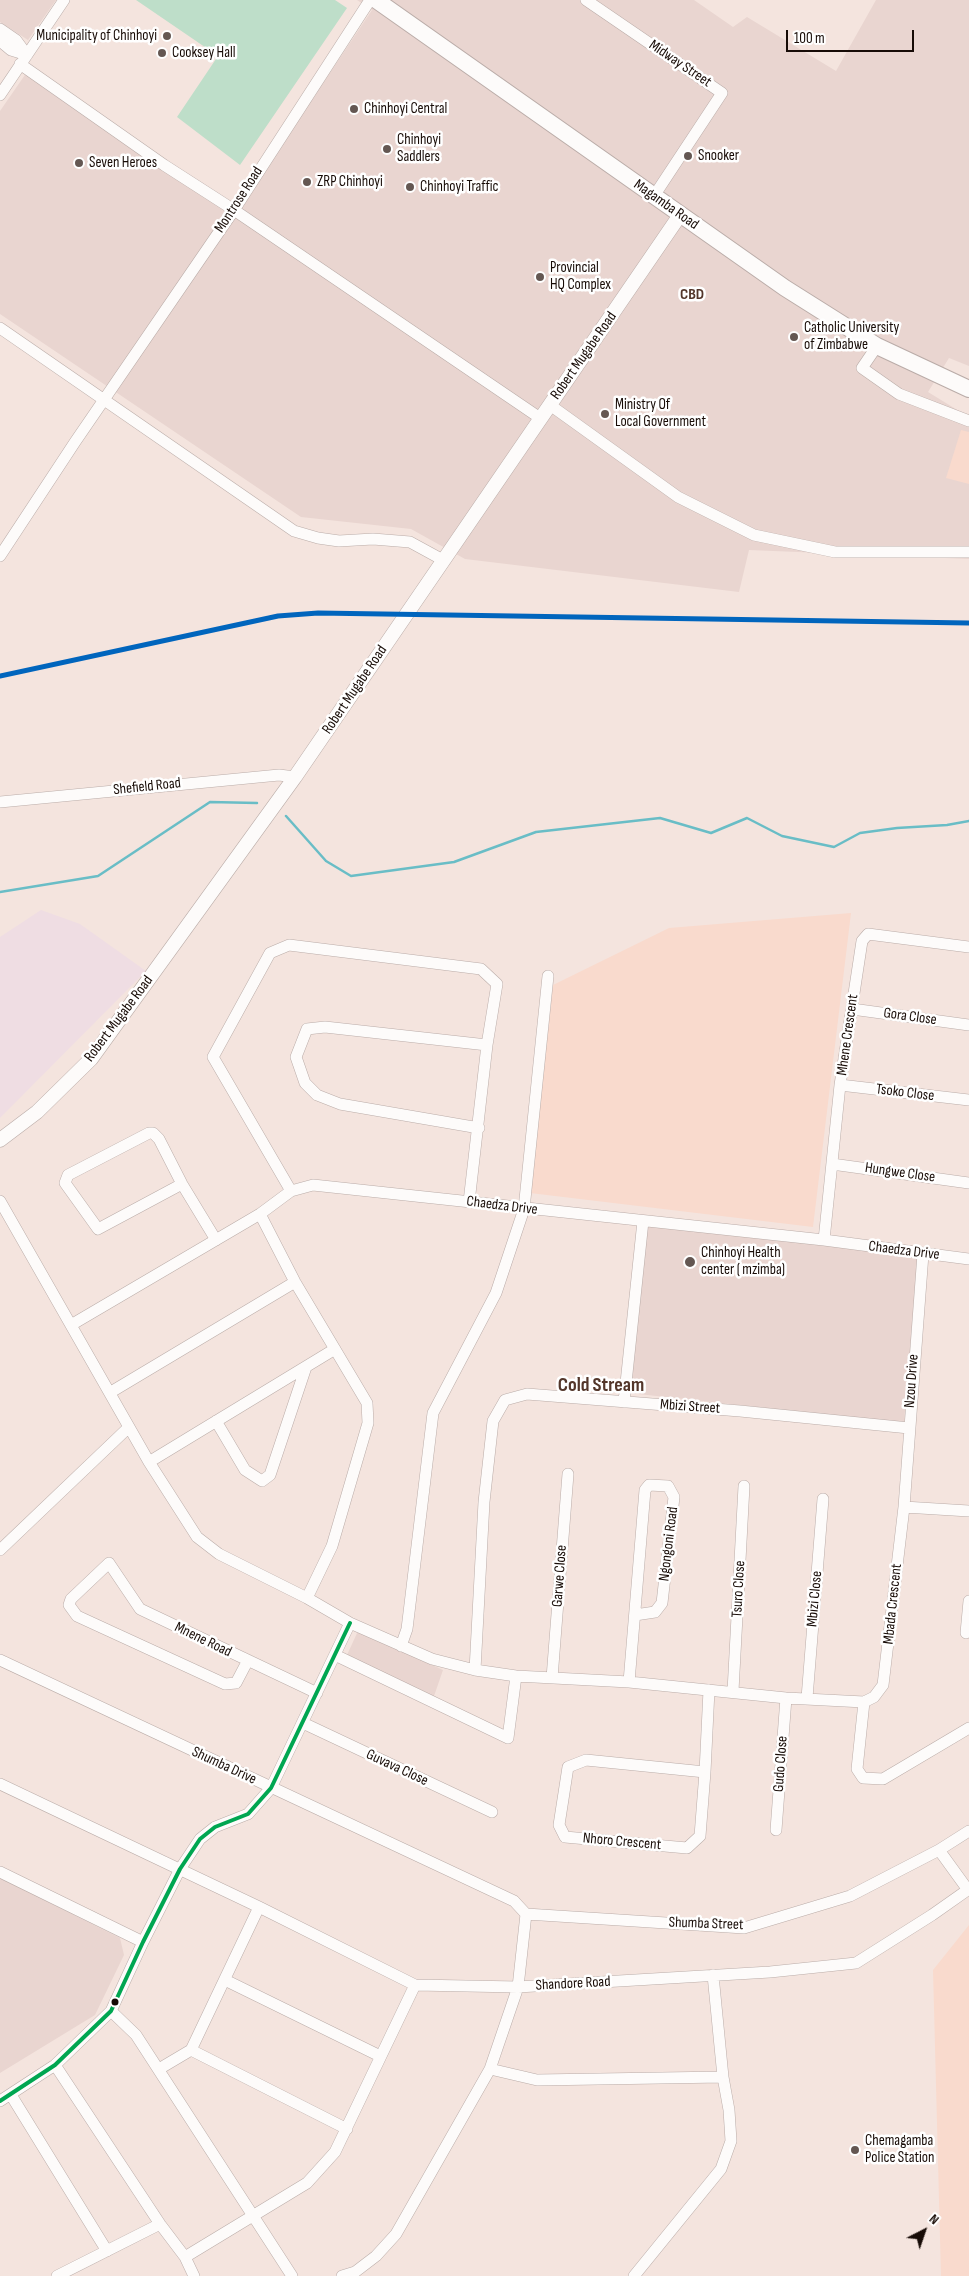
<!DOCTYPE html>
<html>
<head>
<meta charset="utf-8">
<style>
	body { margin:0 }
	#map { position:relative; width:969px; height:2276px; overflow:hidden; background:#f4e4de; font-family:"Sofia Sans Condensed",sans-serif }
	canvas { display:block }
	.north { position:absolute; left:899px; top:2206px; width:50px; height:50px; -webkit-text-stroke:4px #fff; paint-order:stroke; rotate:41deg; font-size:14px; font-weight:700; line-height:20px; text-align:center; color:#170b06 }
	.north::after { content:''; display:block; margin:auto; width:18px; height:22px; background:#170b06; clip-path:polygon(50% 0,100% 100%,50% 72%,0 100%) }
	.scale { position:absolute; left:786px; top:30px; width:128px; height:22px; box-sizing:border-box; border:2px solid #170b06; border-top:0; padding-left:6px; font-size:15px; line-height:18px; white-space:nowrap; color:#170b06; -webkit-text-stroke:4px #fff; paint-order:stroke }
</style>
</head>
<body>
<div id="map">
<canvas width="969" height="2276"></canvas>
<div class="north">N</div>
<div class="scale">100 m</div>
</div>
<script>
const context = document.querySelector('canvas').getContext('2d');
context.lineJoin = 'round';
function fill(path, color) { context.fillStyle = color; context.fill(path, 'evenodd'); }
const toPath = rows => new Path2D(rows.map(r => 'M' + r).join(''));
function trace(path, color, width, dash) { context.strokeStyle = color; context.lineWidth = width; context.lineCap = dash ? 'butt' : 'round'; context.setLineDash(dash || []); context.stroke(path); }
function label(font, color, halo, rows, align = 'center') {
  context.font = font + ' "Sofia Sans Condensed",sans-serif'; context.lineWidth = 5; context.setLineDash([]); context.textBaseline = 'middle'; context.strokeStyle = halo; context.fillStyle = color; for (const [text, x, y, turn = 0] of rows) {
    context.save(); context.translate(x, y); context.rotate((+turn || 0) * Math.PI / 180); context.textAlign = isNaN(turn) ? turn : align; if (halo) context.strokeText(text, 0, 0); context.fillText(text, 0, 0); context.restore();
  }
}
fill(toPath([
	[0,0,56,0,28,40,0,22],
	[357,0,694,0,733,27,747,17,836,71,876,0,969,0,969,366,949,358,928,392,959,411,969,415,969,559,749,550,739,592,465,559,411,529,301,517,0,314,0,111,27,72,235,215,372,10],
	[645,1224,918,1255,904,1423,629,1393],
	[358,1631,443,1670,433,1699,347,1655],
	[0,1878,120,1938,124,1955,95,2015,0,2073]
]), '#e9d5d0');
fill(toPath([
	[41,910,80,924,146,971,0,1118,0,937]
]), '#efdde3');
fill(toPath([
	[961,430,969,432,969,484,946,478],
	[851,913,813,1227,530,1193,553,985,669,928],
	[969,1925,969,2276,941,2276,933,1970]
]), '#f9dacd');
fill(toPath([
	[136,0,335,0,347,8,240,165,177,117,218,56]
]), '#bedec9');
trace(toPath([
	[286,816,326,861,351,876,454,862,536,832,660,818,711,833,747,818,782,836,834,847,860,833,897,828,947,825,969,821],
	[0,892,98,876,210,802,257,803]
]), '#69bdc6', 2.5);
const minor = toPath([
	[586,0,722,93,654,196],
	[0,29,16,40,27,55],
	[0,41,11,50,27,55],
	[20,64,164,165,234,210,540,418],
	[0,95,64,0],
	[0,328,294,531,318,538,339,541,373,539,410,542,443,560],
	[877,346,862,368,899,394,969,421],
	[550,405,678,497,754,535,835,552,969,552],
	[0,556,75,442,234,210,370,0],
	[0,802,279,775,295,777],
	[852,1009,969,1025],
	[840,1085,969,1100],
	[479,1128,340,1104,317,1095,305,1083,296,1057,307,1029,325,1027,487,1045],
	[832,1164,969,1183],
	[182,1184,98,1229,65,1183,68,1175,149,1133,153,1133,159,1139,182,1184,216,1240],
	[291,1191,213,1057,270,953,289,945,481,969,497,984,487,1045,469,1202],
	[0,1201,149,1462,197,1537,219,1554,307,1598,350,1623,432,1659,475,1670,516,1676,629,1682,786,1698,864,1702,874,1697,883,1685,904,1507,923,1254],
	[260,1214,295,1282,367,1403,368,1423,332,1546,307,1598],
	[824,1240,840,1085,862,941,868,934,969,947],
	[71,1325,260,1214,291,1191,313,1185,824,1240,969,1259],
	[111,1392,295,1282],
	[624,1402,643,1221],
	[216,1421,245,1470,262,1481,270,1475,306,1367],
	[149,1462,335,1349],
	[904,1507,969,1511],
	[0,1550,129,1427],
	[966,1633,969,1601],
	[401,1646,407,1629,433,1413,496,1293,524,1209,548,976],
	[335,1655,508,1738,516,1676],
	[0,1660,514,1901,526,1914],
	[247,1662,236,1683,225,1684,77,1616,69,1605,71,1599,109,1563,140,1609,317,1693],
	[475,1670,484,1502,493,1421,505,1400,527,1394,740,1411,909,1428],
	[552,1678,568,1474],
	[629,1682,645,1490,649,1485,668,1486,674,1497,662,1603,655,1612,635,1615],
	[733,1691,744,1486],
	[807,1698,823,1499],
	[864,1702,857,1769,863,1778,883,1779,969,1728],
	[303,1723,492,1812],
	[705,1772,586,1760,568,1767,559,1825,565,1837,687,1848,700,1836,705,1772,709,1690],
	[0,1784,259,1907,415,1985,518,1987,770,1972,856,1963,932,1915,969,1889],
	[776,1830,786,1698],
	[939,1850,968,1890],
	[0,1872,143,1942],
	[225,1980,380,2056],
	[111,2011,136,2035,292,2276],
	[191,2050,347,2129],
	[55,2065,160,2224,185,2257,194,2276],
	[159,2069,191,2050,259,1907],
	[490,2069,537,2080,723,2077],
	[11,2095,107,2251],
	[0,2101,55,2065,111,2011,143,1942,180,1869,200,1839,215,1827,248,1814,271,1788,350,1623],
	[185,2257,307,2183,335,2152,415,1985],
	[57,2276,160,2224],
	[342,2276,355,2272,376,2256,396,2234,490,2069,518,1987,526,1914,744,1928,850,1896,939,1850,969,1831],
	[634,2276,721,2169,731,2141,729,2110,723,2077,713,1975]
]);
const major = toPath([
	[0,1140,37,1112,91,1059,295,777,680,215]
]);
const highway = toPath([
	[376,0,785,288,877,346,969,389]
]);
trace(minor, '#baaca8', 12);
trace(major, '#baaca8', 15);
trace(highway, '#baaca8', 18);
trace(minor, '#fdfbfa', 11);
trace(major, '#fdfbfa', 14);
trace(highway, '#fdfbfa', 16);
trace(toPath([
	[0,2101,55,2065,111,2011,143,1942,180,1869,200,1839,215,1827,248,1814,271,1788,350,1623]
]), '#00a651', 4);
trace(toPath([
	[0,676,278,616,318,613,969,623]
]), '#0065bd', 5);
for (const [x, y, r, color] of [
	[167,36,5,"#645752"],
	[162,53,5,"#645752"],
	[354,109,5,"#645752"],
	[387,149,5,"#645752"],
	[688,156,5,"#645752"],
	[79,163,5,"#645752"],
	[307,182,5,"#645752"],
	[410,187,5,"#645752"],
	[540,277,5,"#645752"],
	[794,337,5,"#645752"],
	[605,414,5,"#645752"],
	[690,1262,6,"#645752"],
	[115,2002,4.5,"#170b06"],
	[855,2150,5,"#645752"]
]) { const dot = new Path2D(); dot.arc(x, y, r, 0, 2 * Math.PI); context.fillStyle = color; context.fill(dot); trace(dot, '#fff', 2); }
label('15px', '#170b06', '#fff', [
	["Municipality of Chinhoyi",157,36,"right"],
	["Cooksey Hall",172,53],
	["Chinhoyi Central",364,109],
	["Chinhoyi",397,140],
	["Saddlers",397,157],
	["Snooker",698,156],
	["Seven Heroes",89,163],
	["ZRP Chinhoyi",317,182],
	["Chinhoyi Traffic",420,187],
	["Provincial",550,268],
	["HQ Complex",550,285],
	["Catholic University",804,328],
	["of Zimbabwe",804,345],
	["Ministry Of",615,405],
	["Local Government",615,422],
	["Chinhoyi Health",701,1253],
	["center ( mzimba)",701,1270],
	["Chemagamba",865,2141],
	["Police Station",865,2158]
], 'left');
label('15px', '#170b06', '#fff', [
	["Midway Street",680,64,34],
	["Montrose Road",239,200,-57],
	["Magamba Road",666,205,35],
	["Robert Mugabe Road",584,356,-55],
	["Robert Mugabe Road",355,690,-56],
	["Shefield Road",147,787,-6],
	["Gora Close",910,1017,8],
	["Robert Mugabe Road",119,1019,-53],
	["Mhene Crescent",848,1035,-82],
	["Tsoko Close",905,1093,7],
	["Hungwe Close",900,1173,8],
	["Chaedza Drive",502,1206,7],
	["Chaedza Drive",904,1251,7],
	["Nzou Drive",912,1381,-86],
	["Mbizi Street",690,1407,4],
	["Ngongoni Road",669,1544,-83],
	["Garwe Close",560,1576,-86],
	["Tsuro Close",739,1589,-87],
	["Mbizi Close",815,1599,-85],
	["Mbada Crescent",893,1604,-84],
	["Mnene Road",203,1640,26],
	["Gudo Close",781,1764,-86],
	["Shumba Drive",224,1766,25],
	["Guvava Close",397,1768,25],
	["Nhoro Crescent",622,1842,5],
	["Shumba Street",706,1924,2],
	["Shandore Road",573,1984,-3]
]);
label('bold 16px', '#53362a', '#fff', [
	["CBD",692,295]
]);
label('bold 20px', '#53362a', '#fff', [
	["Cold Stream",601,1386]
]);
</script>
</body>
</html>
